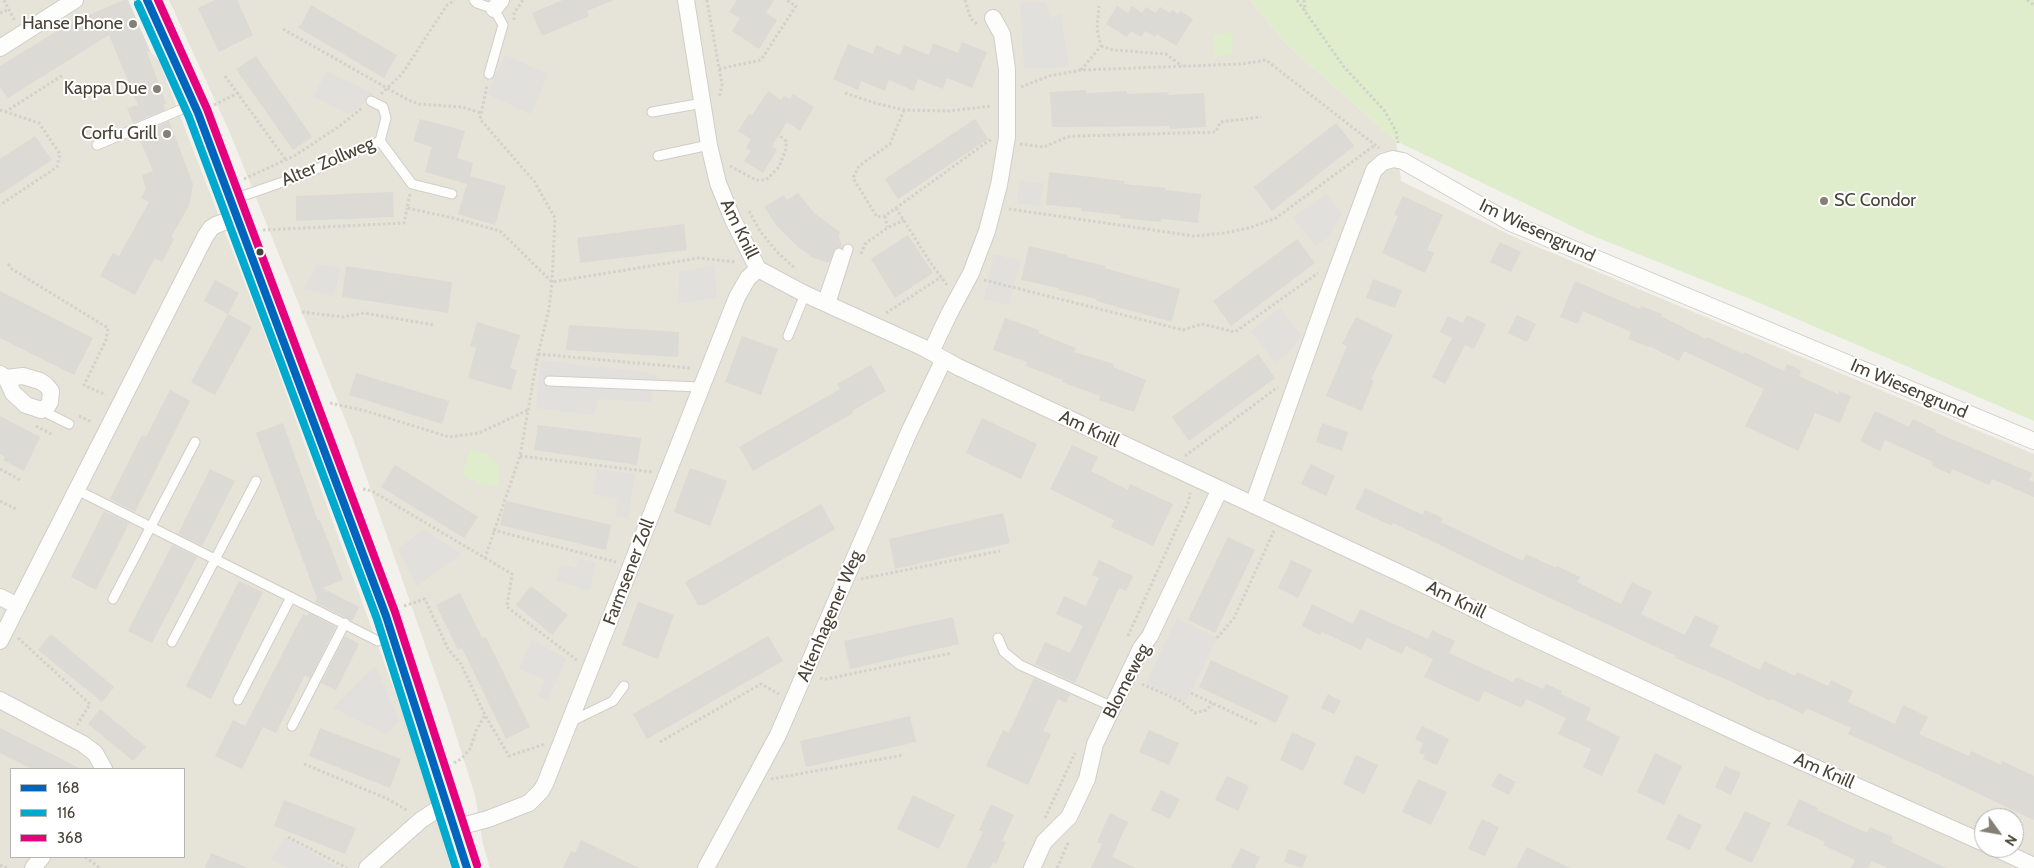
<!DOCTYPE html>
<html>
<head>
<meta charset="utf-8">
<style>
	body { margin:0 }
	#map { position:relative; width:2034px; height:868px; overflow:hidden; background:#f2f1ec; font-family:Cabin,sans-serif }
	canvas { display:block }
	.legend { position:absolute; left:10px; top:768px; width:175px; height:90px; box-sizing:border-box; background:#fff; border:1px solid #b6b4af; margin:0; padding:6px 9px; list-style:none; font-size:15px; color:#494337 }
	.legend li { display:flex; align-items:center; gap:10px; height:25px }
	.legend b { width:25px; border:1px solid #b6b4af }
	.north { position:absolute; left:1974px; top:808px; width:50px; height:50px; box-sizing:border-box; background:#fff; border:1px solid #b6b4af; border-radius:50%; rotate:122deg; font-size:14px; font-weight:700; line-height:20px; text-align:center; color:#494337 }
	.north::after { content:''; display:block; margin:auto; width:18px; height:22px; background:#848076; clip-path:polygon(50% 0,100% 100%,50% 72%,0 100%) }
</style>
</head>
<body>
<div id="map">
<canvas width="2034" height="868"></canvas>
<ul class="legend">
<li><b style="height:6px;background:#0065bd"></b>168</li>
<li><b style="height:6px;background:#00a9ce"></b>116</li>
<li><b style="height:6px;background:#e5007d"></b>368</li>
</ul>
<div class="north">N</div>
</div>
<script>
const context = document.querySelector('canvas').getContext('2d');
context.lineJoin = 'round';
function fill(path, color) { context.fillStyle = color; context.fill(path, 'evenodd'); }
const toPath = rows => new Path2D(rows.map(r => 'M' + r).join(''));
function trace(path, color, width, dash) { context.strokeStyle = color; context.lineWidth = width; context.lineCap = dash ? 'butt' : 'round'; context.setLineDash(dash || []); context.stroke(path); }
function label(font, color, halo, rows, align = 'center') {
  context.font = font + ' Cabin,sans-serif'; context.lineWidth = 4; context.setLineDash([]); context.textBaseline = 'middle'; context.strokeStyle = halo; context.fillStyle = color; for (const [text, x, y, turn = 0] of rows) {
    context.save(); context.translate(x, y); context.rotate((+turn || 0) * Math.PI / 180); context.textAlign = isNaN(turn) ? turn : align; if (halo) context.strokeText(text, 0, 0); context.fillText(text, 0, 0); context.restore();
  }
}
fill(toPath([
	[0,0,128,0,150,51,159,61,266,338,416,750,451,868,0,868],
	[11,769,184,769,184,857,11,857],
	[169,0,1250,0,1287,45,1396,141,1401,181,1514,237,2034,454,2034,868,490,868,483,844,475,795,449,713,353,439,230,133],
	[1984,818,2014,818,2014,848,1984,848]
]), '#e6e3d9');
fill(toPath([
	[1250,0,2034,0,2034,421,1755,301,1586,233,1396,141,1287,45],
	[1232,32,1233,54,1214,57,1214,35],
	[470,449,490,455,499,468,498,485,485,486,462,475]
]), '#dfedcc');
fill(toPath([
	[1046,2,1050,18,1061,14,1069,67,1024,68,1020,3],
	[505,55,548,74,531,114,487,94],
	[327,71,374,94,350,114,313,97],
	[1020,180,1043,183,1040,206,1017,203],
	[1326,194,1342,213,1329,237,1316,245,1293,218],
	[994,254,1020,261,1009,305,984,299],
	[317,264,341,268,334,296,304,290],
	[714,265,717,298,678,303,679,272],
	[1280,308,1301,336,1293,348,1275,362,1251,331],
	[541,360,657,374,650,402,598,399,594,415,536,408],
	[597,469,635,474,628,518,616,516,617,499,592,494],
	[424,530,462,554,417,586,398,549],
	[578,559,596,562,590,590,556,581,560,564,576,568],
	[1177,618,1217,638,1186,702,1146,683],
	[532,639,566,659,548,700,538,696,545,680,519,669],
	[375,666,399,720,386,734,333,708],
	[285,837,338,868,286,868,271,859]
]), '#e1e0dc');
fill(toPath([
	[124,0,128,0,150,51,147,52,166,103,163,105,165,110,133,123,127,108,138,105,109,35,8,98,0,87,0,66,83,15,84,17],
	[215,0,237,0,253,35,219,52,198,8],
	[563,0,614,0,587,11,589,16,542,36,532,13],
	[737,0,774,0,766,13,777,20,759,49,732,31,740,18,729,12],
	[311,5,397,55,384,78,297,27,301,25],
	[1117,6,1128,13,1132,6,1142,13,1146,7,1156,13,1160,7,1170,13,1172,10,1178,14,1180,11,1193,19,1176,46,1157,34,1155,37,1145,31,1141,37,1131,31,1127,37,1106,24],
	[962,42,987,52,972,88,947,78,943,89,918,79,914,91,889,80,885,91,861,81,858,90,833,79,848,44,873,54,876,45,900,55,904,45,929,55,933,43,958,53],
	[256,56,312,137,293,150,236,69],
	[1086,90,1086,93,1127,91,1127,94,1169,92,1168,95,1204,93,1206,127,1170,129,1169,126,1052,127,1050,92],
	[768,91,781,100,784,96,790,99,793,94,814,107,800,131,787,122,772,146,777,150,763,173,744,161,751,151,746,148,751,139,738,131,749,114,752,115],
	[420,119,465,131,457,158,473,163,470,176,506,186,495,225,458,214,467,184,425,172,432,147,413,141],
	[975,119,988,139,898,199,885,179],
	[169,121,193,184,189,206,171,237,174,239,162,262,155,258,135,295,100,276,113,253,119,256,149,202,141,198,146,189,142,175,153,171,138,135],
	[1336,123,1354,146,1272,211,1254,187],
	[35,136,52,160,0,194,0,159],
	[1049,172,1125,181,1124,184,1166,188,1165,190,1201,194,1198,223,1162,219,1161,222,1120,218,1121,215,1081,211,1081,208,1046,205],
	[393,192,394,217,296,221,296,196],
	[798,193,814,213,840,232,839,236,842,247,835,249,829,263,813,258,796,245,777,226,764,207,784,195,787,200],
	[1403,196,1443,215,1427,250,1434,253,1425,273,1382,253,1398,216,1394,215],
	[684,224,687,250,580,263,577,238],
	[908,235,933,273,895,298,871,259],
	[1297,239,1315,263,1231,326,1213,301],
	[1500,242,1521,252,1511,272,1490,262],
	[1029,246,1067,255,1067,257,1106,266,1104,268,1180,289,1172,322,1096,301,1097,299,1059,290,1059,288,1021,280],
	[346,266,452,282,448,313,342,297],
	[1373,279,1402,290,1395,308,1366,298],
	[215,280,239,293,228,314,204,301],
	[1575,281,1640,309,1641,306,1662,314,1661,316,1706,339,1707,337,1743,354,1744,352,1784,371,1787,364,1801,370,1799,376,1838,394,1839,391,1851,396,1840,423,1815,413,1798,451,1745,426,1764,389,1684,351,1679,361,1649,346,1649,347,1628,339,1631,332,1583,311,1578,324,1560,317],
	[0,291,93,338,74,375,0,338],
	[228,314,252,327,215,395,191,382],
	[1467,315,1486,324,1474,349,1465,345,1445,384,1432,377,1452,338,1440,332,1448,316,1463,323],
	[1517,315,1536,324,1527,342,1508,333],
	[1356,317,1393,335,1371,379,1374,380,1362,411,1326,396,1347,346,1342,344],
	[1005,318,1039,330,1038,333,1076,348,1074,352,1114,364,1113,367,1146,380,1134,412,1099,400,1100,396,1062,382,1063,380,1026,366,1027,362,993,350],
	[477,322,520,335,510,368,517,370,511,390,468,378,476,348,470,346],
	[569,325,679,332,678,357,566,350],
	[742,336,778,349,761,395,725,382],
	[1258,354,1275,378,1189,441,1172,417],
	[871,365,886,391,852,411,853,413,753,471,739,447,840,389,837,384],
	[356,373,449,401,442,424,349,395],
	[170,390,190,401,135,512,110,499,142,435,146,437],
	[1875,411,1909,427,1913,419,1936,430,1935,432,2032,473,2029,480,2034,482,2034,497,1992,479,1989,485,1952,469,1950,474,1932,466,1933,462,1885,440,1880,451,1860,441],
	[0,416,40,437,24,471,3,460,5,457,0,454],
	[982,418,1037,444,1021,479,966,453],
	[283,423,318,521,320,520,343,580,322,588,359,607,352,621,315,602,317,598,256,433],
	[1322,423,1348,432,1342,451,1316,442],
	[538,425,641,438,637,465,534,450],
	[1072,445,1098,457,1091,471,1128,490,1130,484,1173,504,1153,546,1111,527,1114,520,1050,489],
	[1311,464,1335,476,1326,496,1301,484],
	[395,465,478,517,464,538,381,487],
	[690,468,727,481,710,526,674,512],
	[210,469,235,481,202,546,178,534],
	[1365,488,1423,515,1425,510,1443,518,1441,522,1523,561,1526,554,1556,568,1557,566,1580,577,1577,582,1621,604,1632,582,1652,592,1641,614,1685,635,1695,615,1719,626,1710,646,1760,670,1764,661,1795,676,1797,672,1828,686,1831,680,1853,691,1848,702,1895,724,1903,705,1928,717,1919,734,1969,756,1971,751,2001,765,2002,761,2034,776,2034,820,1939,775,1848,734,1851,728,1806,708,1803,714,1772,699,1770,701,1730,681,1675,658,1676,656,1513,581,1432,541,1393,523,1392,526,1355,509],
	[506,501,611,525,606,550,500,525],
	[821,504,835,529,704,605,698,605,685,582],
	[104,511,129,523,96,590,71,577],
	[1003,513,1010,543,895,569,889,539],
	[1228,537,1255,550,1215,633,1188,620],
	[172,545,197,557,152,643,128,631],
	[1099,560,1133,576,1126,591,1119,588,1075,683,1035,664,1045,642,1070,653,1083,626,1056,614,1064,596,1086,606,1099,578,1092,575],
	[1291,560,1312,570,1298,598,1278,588],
	[239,581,263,592,211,699,186,686],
	[531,586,568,615,552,635,516,605],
	[460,593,482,638,486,637,530,727,506,739,462,648,458,650,436,605],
	[638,602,674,615,658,659,622,645],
	[1312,604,1353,624,1360,609,1428,639,1432,630,1455,641,1449,653,1513,682,1516,677,1543,689,1546,684,1562,691,1561,694,1591,708,1586,720,1620,737,1602,776,1583,767,1591,749,1558,734,1566,718,1526,699,1522,708,1484,691,1479,702,1424,677,1433,659,1406,646,1402,654,1367,638,1361,650,1322,632,1320,635,1302,626],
	[309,613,336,627,310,678,305,675,276,733,263,727,242,769,215,756,233,720,245,726,303,614,307,616],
	[953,617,959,644,850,669,844,641],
	[51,634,114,687,102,702,38,650],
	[345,636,359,644,336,690,321,683],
	[768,636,783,661,647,739,633,714],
	[1211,660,1289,696,1276,723,1199,687],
	[1034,678,1070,694,1066,703,1058,699,1043,731,1051,734,1028,785,986,766,1003,730,1009,733],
	[1328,694,1341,701,1334,714,1321,708],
	[100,709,146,747,133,761,88,724],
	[910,716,916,742,806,767,800,741],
	[1422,726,1449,739,1437,765,1423,759,1425,755,1419,753,1423,743,1415,739],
	[0,728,44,750,81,769,32,769,0,753],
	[320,728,401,759,390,788,309,756],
	[1149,730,1179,743,1169,765,1139,752],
	[1292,732,1316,743,1303,771,1280,760],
	[1655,753,1682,766,1664,805,1637,792],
	[1356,755,1378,765,1364,794,1343,784],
	[1725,766,1741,773,1731,795,1715,787],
	[1499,773,1516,782,1509,795,1491,786],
	[1227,776,1249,786,1238,811,1215,800],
	[1418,779,1447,792,1431,825,1402,812],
	[1161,790,1180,799,1170,819,1151,810],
	[913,795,955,815,939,849,897,829],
	[1799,799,1818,808,1817,810,1867,833,1870,827,1893,837,1891,842,1946,868,1887,868,1872,861,1868,868,1851,868,1855,860,1823,845,1825,842,1787,825],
	[284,800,356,828,345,854,274,826],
	[991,804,1014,815,1002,841,1006,842,996,864,993,862,990,868,966,868,983,832,979,830],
	[1745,811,1771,823,1752,863,1725,850],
	[1110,813,1128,822,1112,857,1136,868,1091,868,1102,844,1097,842],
	[1678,814,1702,825,1690,850,1666,839],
	[1482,819,1499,827,1485,856,1468,849],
	[581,840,639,868,563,868,571,851,575,853],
	[1527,847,1570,868,1516,868],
	[1241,848,1260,857,1255,868,1231,868],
	[1289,849,1307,856,1302,868,1284,862],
	[211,853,246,867,246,868,205,868]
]), '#dcdad4');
const lane = toPath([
	[474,0,477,3,494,9,503,25,489,74],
	[652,112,703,103],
	[380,141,412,184,452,194],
	[97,145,194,104],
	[658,156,709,145],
	[231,200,303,175,380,141,386,118,383,107,371,101],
	[822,302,839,253],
	[830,306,848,249],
	[788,336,805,294],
	[549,381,700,387],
	[41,410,69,424],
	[77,490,378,641,392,634],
	[113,599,195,442],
	[998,638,1004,652,1020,665,1113,707],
	[172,642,256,481],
	[238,700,291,597],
	[570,722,613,701,624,686],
	[292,726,345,623]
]);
const street = toPath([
	[686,0,709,145,718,183,733,220,758,269,805,294,922,347,958,367,1408,577,1523,633,1760,743,1984,843],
	[494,9,501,0],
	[0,48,75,0],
	[931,352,949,314,971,273,987,231,999,185,1007,137,1007,69,1002,34,993,18],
	[0,374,6,378,23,376,40,381,46,385,51,391,50,402,47,407,41,410,26,405,13,393,6,378],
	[1253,505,1329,291,1374,170,1383,162,1393,159,1403,161,1511,223,2034,441],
	[0,597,18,606],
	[0,641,205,237,211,228,216,225,237,217],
	[0,700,83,744,95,753,104,769],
	[455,828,488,819,529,803,541,791,545,784,737,297,748,278,758,269],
	[1995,848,2034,866],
	[33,868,42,857],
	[367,868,421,820,447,803],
	[706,868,778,735,909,432,944,359],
	[1032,868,1044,842,1069,817,1087,779,1095,744,1141,648,1150,636,1220,489]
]);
const secondary = toPath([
	[147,0,198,113,386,616,467,868]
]);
trace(lane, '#d0cec9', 11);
trace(street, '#d0cec9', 18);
trace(secondary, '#d2cec3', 26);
trace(toPath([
	[4,0,15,21],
	[707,0,722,85,719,98],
	[965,0,971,19,978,25],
	[1297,0,1344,67,1384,110,1396,131,1398,143],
	[1304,0,1305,11],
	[2027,0,2034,5],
	[0,13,8,10],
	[514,20,514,13,523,0],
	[283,29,408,100,419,104,462,107,481,113],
	[1101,46,1113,50,1166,54,1182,66],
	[719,69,761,60,796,6,786,0],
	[1081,70,1101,46,1097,29,1099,6],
	[225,76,286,160],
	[1021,87,1049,76,1081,70,1242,64,1266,60,1379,148],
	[845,93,875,103,904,110,949,111,991,106],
	[381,94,402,74,447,5,455,0],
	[214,105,238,93],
	[0,110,39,123,60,154,57,167,0,205],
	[904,110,890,144,859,166,853,178,877,217,885,216,987,142,991,140],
	[5,112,63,75],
	[1020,144,1044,147,1067,137,1079,136,1216,132,1220,122,1261,117],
	[730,166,756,180,766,180,779,167,786,149,786,141,779,135],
	[244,179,296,155,341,125,362,108],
	[410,194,407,208,453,218,500,231,552,282,699,258,736,262],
	[896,208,930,262,947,285],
	[1009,209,1194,236,1224,233,1249,228,1276,218,1375,145],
	[749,211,760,231,777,252,796,269],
	[885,216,887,227],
	[263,230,404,223,407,208],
	[861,254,865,244,887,228,904,220],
	[8,264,12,269,108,328,106,340,84,385,106,395],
	[984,280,1183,330,1202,324,1235,332,1318,273],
	[302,312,343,317,364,313,434,325],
	[886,313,941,277],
	[538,354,691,368],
	[330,403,366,411,449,437,479,433,528,410],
	[79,416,92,422],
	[36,426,53,435],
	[520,456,653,472],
	[1185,456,1278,387],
	[0,469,22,481],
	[363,489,372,491,485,558,520,456,538,354,549,309,552,282,555,218,534,181,480,119,487,85],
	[0,501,16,509],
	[493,530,616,562],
	[485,558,512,574,507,607,578,661],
	[861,579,1000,551],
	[404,606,425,599,448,649,461,664,485,715,509,756,545,744],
	[1128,636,1189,501,1190,493],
	[18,638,90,704,77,725],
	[1217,638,1234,618,1274,531],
	[820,678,826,679,952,653],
	[1142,684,1180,701,1195,713,1206,710,1213,704],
	[1191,693,1259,725],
	[660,742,761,684,779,694],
	[454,763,461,759,470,749,476,731,485,715],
	[304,764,388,799,408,811],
	[771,779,904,755],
	[1045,818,1075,753],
	[288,837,347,868],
	[85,857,100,868],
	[0,865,7,868],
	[1057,868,1069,841]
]), '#d2d1ca', 3, [2.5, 2.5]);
trace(lane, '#fdfdfc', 9);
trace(street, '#fdfdfc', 16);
trace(secondary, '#f7f5ef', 24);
trace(toPath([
	[147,0,198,113,386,616,467,868]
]), '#0065bd', 8);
trace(toPath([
	[138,4,189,117,377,619,456,868]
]), '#00a9ce', 8);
trace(toPath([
	[158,0,207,109,395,612,477,865]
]), '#e5007d', 8);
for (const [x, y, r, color] of [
	[133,24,5,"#848076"],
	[157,89,5,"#848076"],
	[167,134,5,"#848076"],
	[1824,201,5,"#848076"],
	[260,252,4.5,"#494337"]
]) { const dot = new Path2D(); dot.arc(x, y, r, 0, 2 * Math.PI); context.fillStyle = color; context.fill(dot); trace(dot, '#fff', 2); }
label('18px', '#494337', '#fff', [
	["Hanse Phone",123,24],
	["Kappa Due",147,89],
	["Corfu Grill",157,134],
	["SC Condor",1834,201,"left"]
], 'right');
label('18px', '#494337', '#fff', [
	["Alter Zollweg",328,162,-23],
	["Am Knill",739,229,64],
	["Im Wiesengrund",1537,231,25],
	["Im Wiesengrund",1909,389,23],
	["Am Knill",1089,429,25],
	["Farmsener Zoll",629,572,-69],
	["Am Knill",1456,600,26],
	["Altenhagener Weg",830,616,-67],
	["Blomeweg",1127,681,-63],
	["Am Knill",1824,771,24]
]);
</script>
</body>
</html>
